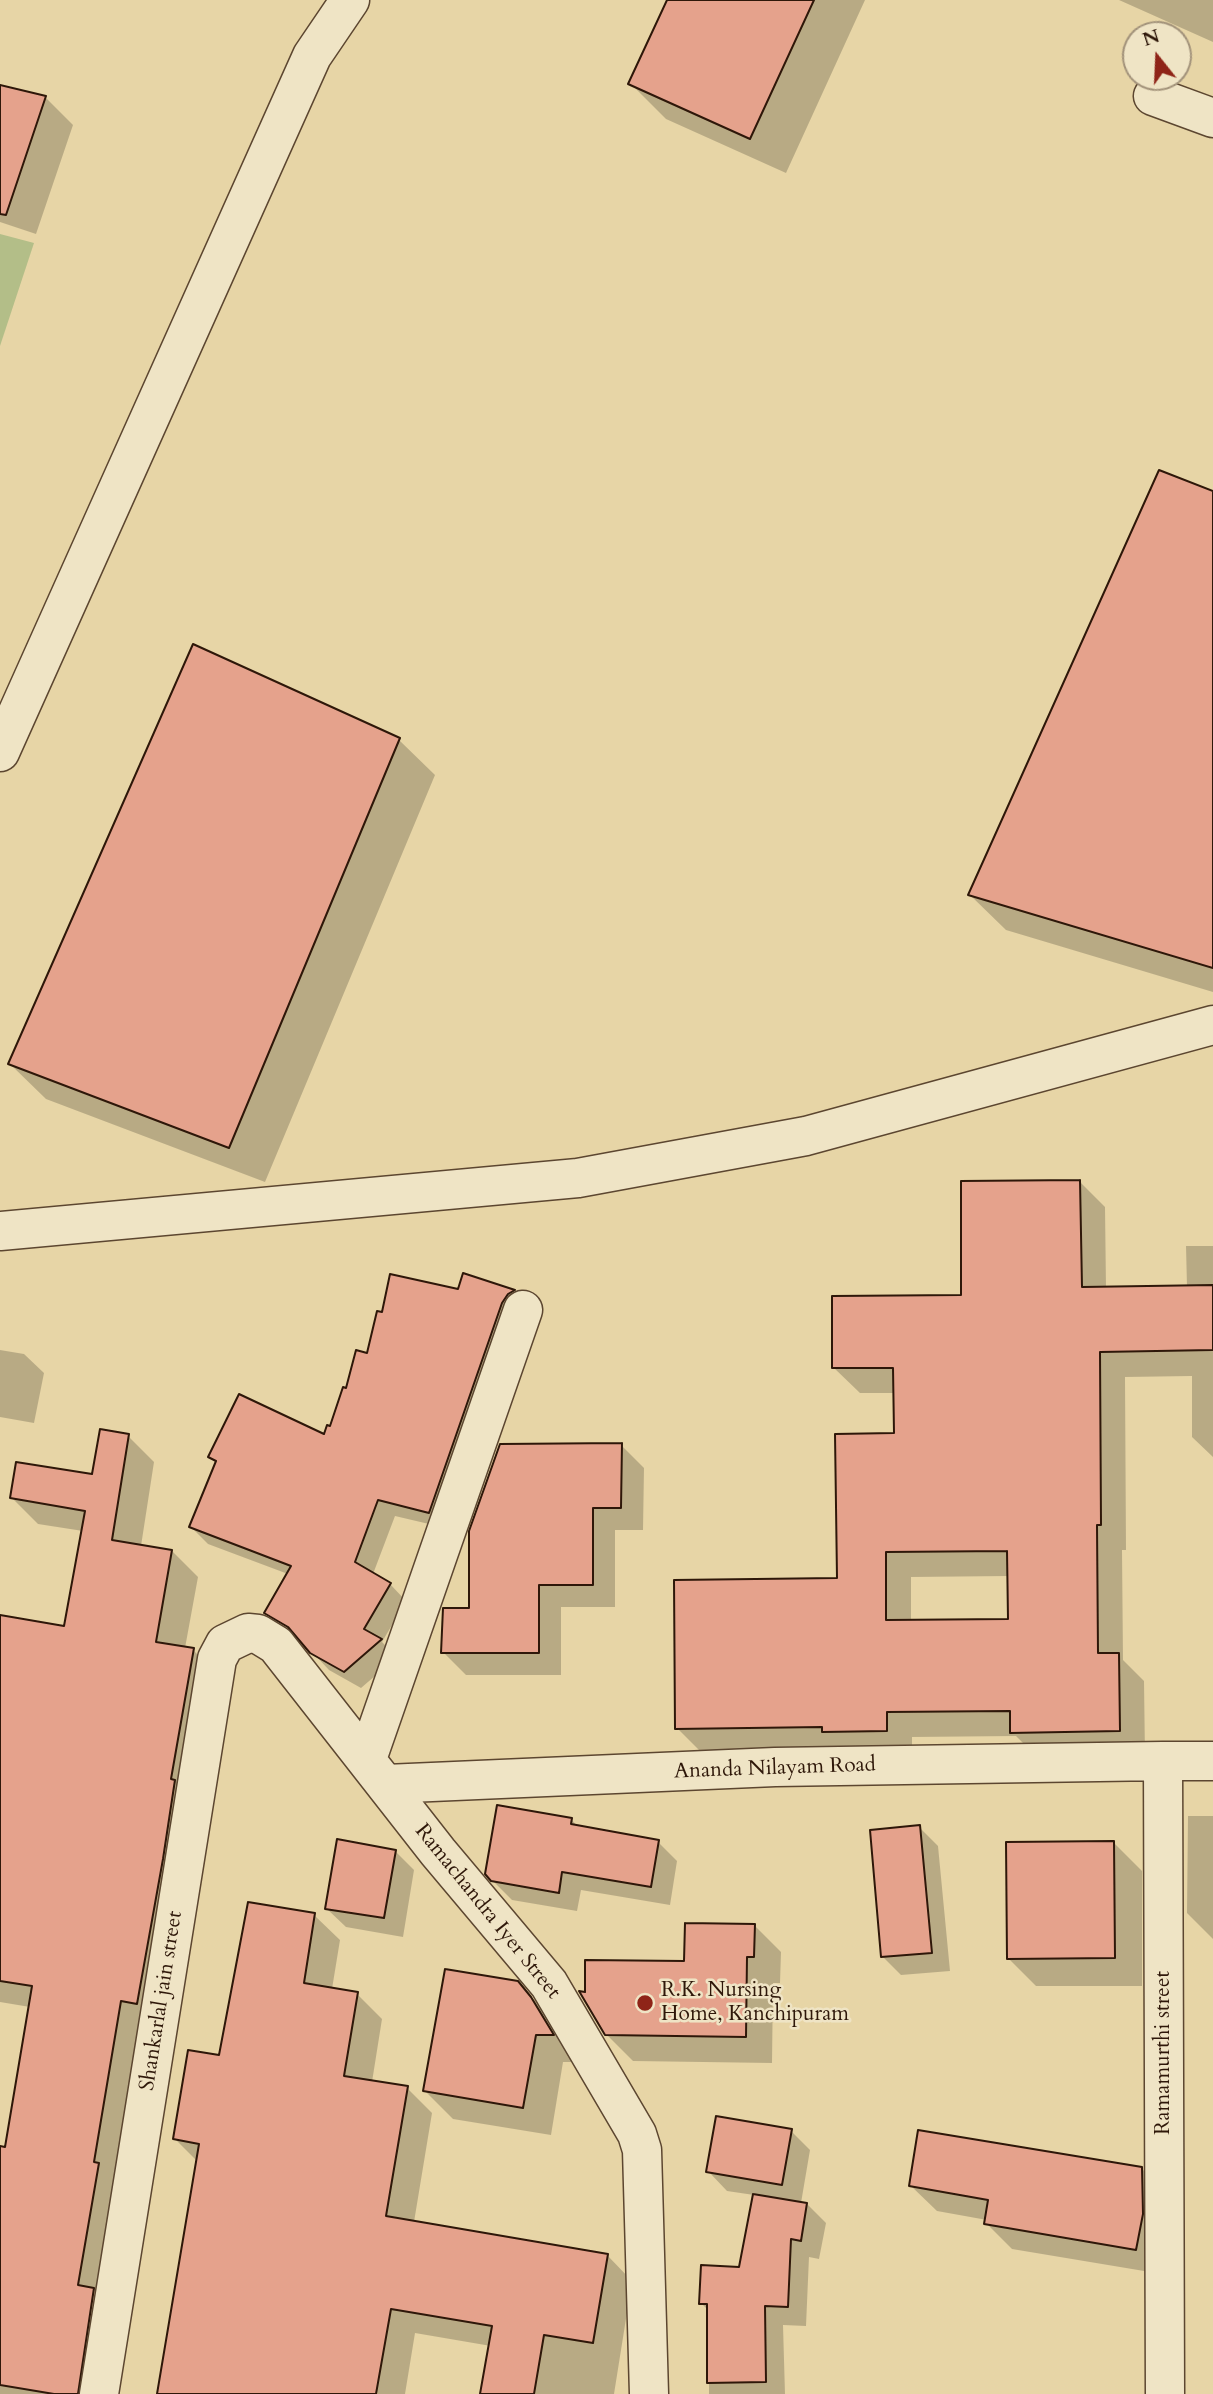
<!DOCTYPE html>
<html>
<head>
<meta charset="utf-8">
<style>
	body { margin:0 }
	#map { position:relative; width:1213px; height:2394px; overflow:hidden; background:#e7d5a6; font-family:Cardo,serif }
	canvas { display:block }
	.north { position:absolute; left:1122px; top:21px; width:70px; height:70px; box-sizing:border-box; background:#efe4c5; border:2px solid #a2927a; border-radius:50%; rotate:342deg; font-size:19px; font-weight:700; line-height:28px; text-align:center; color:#2e1709 }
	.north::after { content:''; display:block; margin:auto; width:24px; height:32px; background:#8f2418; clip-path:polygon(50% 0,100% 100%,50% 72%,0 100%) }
</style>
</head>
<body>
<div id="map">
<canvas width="1213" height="2394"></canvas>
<div class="north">N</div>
</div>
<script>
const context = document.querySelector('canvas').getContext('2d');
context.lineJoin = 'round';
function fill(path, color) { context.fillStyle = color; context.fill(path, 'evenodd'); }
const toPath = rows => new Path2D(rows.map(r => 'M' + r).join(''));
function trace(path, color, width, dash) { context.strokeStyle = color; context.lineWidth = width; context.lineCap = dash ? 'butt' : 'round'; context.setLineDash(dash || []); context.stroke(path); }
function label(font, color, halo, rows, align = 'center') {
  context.font = font + ' Cardo,serif'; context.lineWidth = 5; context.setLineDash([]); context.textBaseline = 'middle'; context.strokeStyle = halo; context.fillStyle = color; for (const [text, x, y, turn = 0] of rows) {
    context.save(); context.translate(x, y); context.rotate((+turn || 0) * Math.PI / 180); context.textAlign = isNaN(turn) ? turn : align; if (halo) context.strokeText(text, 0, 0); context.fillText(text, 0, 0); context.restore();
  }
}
fill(toPath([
	[0,234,34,243,0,346]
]), '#b3be88');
fill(toPath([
	[668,0,865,0,786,173,666,119,630,83],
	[1119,0,1213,0,1213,42],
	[0,87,45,97,73,125,36,234,0,222],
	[1213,493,1213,992,1006,930,970,895],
	[399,740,435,775,265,1182,46,1099,10,1064],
	[1079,1181,1105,1207,1106,1288,1187,1287,1186,1246,1213,1246,1213,1457,1192,1437,1192,1376,1125,1377,1126,1550,1122,1550,1123,1660,1144,1681,1145,1757,1038,1758,1016,1736,912,1737,912,1756,703,1754,677,1728,838,1579,896,1435,895,1393,860,1393,834,1368,963,1297],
	[1009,1576,1009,1620,911,1621,911,1577],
	[464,1275,514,1292,530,1307,446,1528,395,1516,373,1574,390,1584,406,1601,382,1642,397,1657,361,1688,329,1670,301,1640,283,1630,266,1613,288,1574,208,1544,191,1527,217,1464,210,1457,326,1436,332,1428,347,1390,369,1356,459,1291],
	[0,1350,24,1354,44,1373,34,1423,0,1417],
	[128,1436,154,1462,141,1546,172,1551,198,1577,185,1648,193,1650,219,1676,107,2394,0,2394,0,2148,6,2149,30,2007,0,2002,0,1617,66,1628,83,1531,38,1524,12,1498,93,1476],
	[621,1445,644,1468,643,1530,615,1530,615,1607,561,1607,561,1675,466,1675,443,1652,471,1610],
	[1188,1816,1213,1816,1213,1939,1187,1913],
	[571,1819,579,1828,658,1842,677,1861,670,1905,581,1890,577,1911,512,1900,492,1880],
	[919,1827,938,1846,950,1971,901,1975,882,1956],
	[1114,1843,1142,1871,1142,1986,1036,1986,1008,1958],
	[395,1851,414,1870,403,1937,346,1927,326,1908],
	[314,1915,340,1940,332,1989,357,1994,382,2019,372,2082,407,2088,432,2113,414,2222,607,2255,632,2281,614,2394,482,2394,491,2346,415,2333,405,2394,159,2394,198,2162,175,2139,221,2057],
	[754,1925,781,1952,780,1983,773,1983,772,2063,633,2061,606,2034,685,1963],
	[517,1983,546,2011,580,2062,563,2062,551,2135,453,2119,425,2091],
	[791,2131,810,2150,801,2203,807,2204,826,2223,819,2259,809,2257,806,2326,783,2325,785,2394,709,2394,709,2311,701,2303,741,2269,754,2195,727,2191,708,2171],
	[1142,2169,1168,2195,1162,2274,1012,2249,986,2223,987,2220,937,2211,911,2186]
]), '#0003');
const building = toPath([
	[667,0,814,0,750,139,628,84,667,0],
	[0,85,46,96,6,215,0,214,0,85],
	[1159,470,1213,491,1213,968,968,895,1159,470],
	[193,644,400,738,229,1148,8,1064,193,644],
	[1080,1180,1082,1287,1213,1285,1213,1350,1100,1352,1101,1525,1097,1525,1098,1653,1119,1653,1120,1731,1010,1733,1010,1711,887,1712,887,1731,822,1732,822,1727,675,1729,674,1580,837,1578,835,1434,894,1433,893,1368,832,1368,832,1296,961,1295,961,1181,1080,1180],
	[1007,1551,1008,1619,886,1620,886,1552,1007,1551],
	[463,1273,515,1290,508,1294,502,1303,429,1513,378,1500,355,1562,391,1583,364,1629,382,1639,344,1672,310,1653,288,1627,264,1613,291,1566,189,1527,216,1461,208,1457,239,1394,324,1434,327,1425,330,1426,343,1387,346,1388,356,1350,367,1353,377,1311,382,1312,390,1274,458,1289,463,1273],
	[100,1429,129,1434,112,1540,172,1550,156,1642,194,1648,171,1779,175,1780,163,1859,137,2004,121,2001,94,2162,99,2163,78,2285,94,2288,78,2394,54,2394,0,2385,0,2146,5,2147,32,1986,0,1981,0,1615,64,1626,85,1511,10,1498,16,1462,92,1474,100,1429],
	[622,1443,621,1508,593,1508,593,1585,539,1585,539,1653,441,1653,443,1608,469,1608,469,1531,500,1444,622,1443],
	[497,1805,572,1818,571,1824,659,1840,651,1887,562,1872,559,1893,491,1881,485,1874,497,1805],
	[920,1825,932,1953,881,1957,870,1830,920,1825],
	[337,1839,396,1850,384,1918,325,1909,337,1839],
	[1114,1841,1115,1958,1007,1959,1006,1842,1114,1841],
	[248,1902,315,1913,304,1983,358,1992,344,2076,408,2086,386,2216,608,2254,593,2343,544,2335,534,2394,480,2394,492,2326,391,2309,376,2394,157,2394,199,2144,173,2139,188,2050,219,2055,248,1902],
	[685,1923,755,1924,754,1957,747,1957,746,2037,605,2035,579,1991,585,1992,585,1960,684,1961,685,1923],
	[445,1969,518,1981,531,1997,554,2035,536,2035,523,2108,423,2091,445,1969],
	[716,2116,792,2129,782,2185,706,2172,716,2116],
	[918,2130,1142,2167,1143,2214,1136,2250,984,2224,988,2200,909,2186,918,2130],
	[753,2194,807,2203,801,2241,791,2239,788,2307,765,2306,766,2382,707,2383,707,2304,699,2304,701,2265,739,2267,753,2194]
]);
fill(building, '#e5a28c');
trace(building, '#2e1709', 2);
const minor = toPath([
	[1153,96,1213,118],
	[0,752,312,56,350,0],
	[0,1231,578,1178,806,1136,1213,1025],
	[367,1759,523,1310],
	[386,1784,775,1767,1163,1761],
	[99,2394,217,1659,225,1644,248,1633,258,1634,276,1645,438,1852,549,1984,637,2134,642,2150,649,2394],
	[1165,2394,1163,1761,1213,1761]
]);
trace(minor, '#5c4630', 41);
trace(minor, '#efe4c5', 38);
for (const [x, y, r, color] of [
	[645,2003,9,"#8f2418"]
]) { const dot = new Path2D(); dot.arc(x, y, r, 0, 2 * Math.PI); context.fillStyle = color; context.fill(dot); trace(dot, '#efe4c5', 2.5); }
label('21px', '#2e1709', '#efe4c5', [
	["Ananda Nilayam Road",775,1769,-2],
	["Ramachandra Iyer Street",487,1912,51],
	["Shankarlal jain street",162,2001,-81],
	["Ramamurthi street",1164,2053,-90]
]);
label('21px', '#2e1709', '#efe4c5', [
	["R.K. Nursing",661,1991],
	["Home, Kanchipuram",661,2015]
], 'left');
</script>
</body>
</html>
